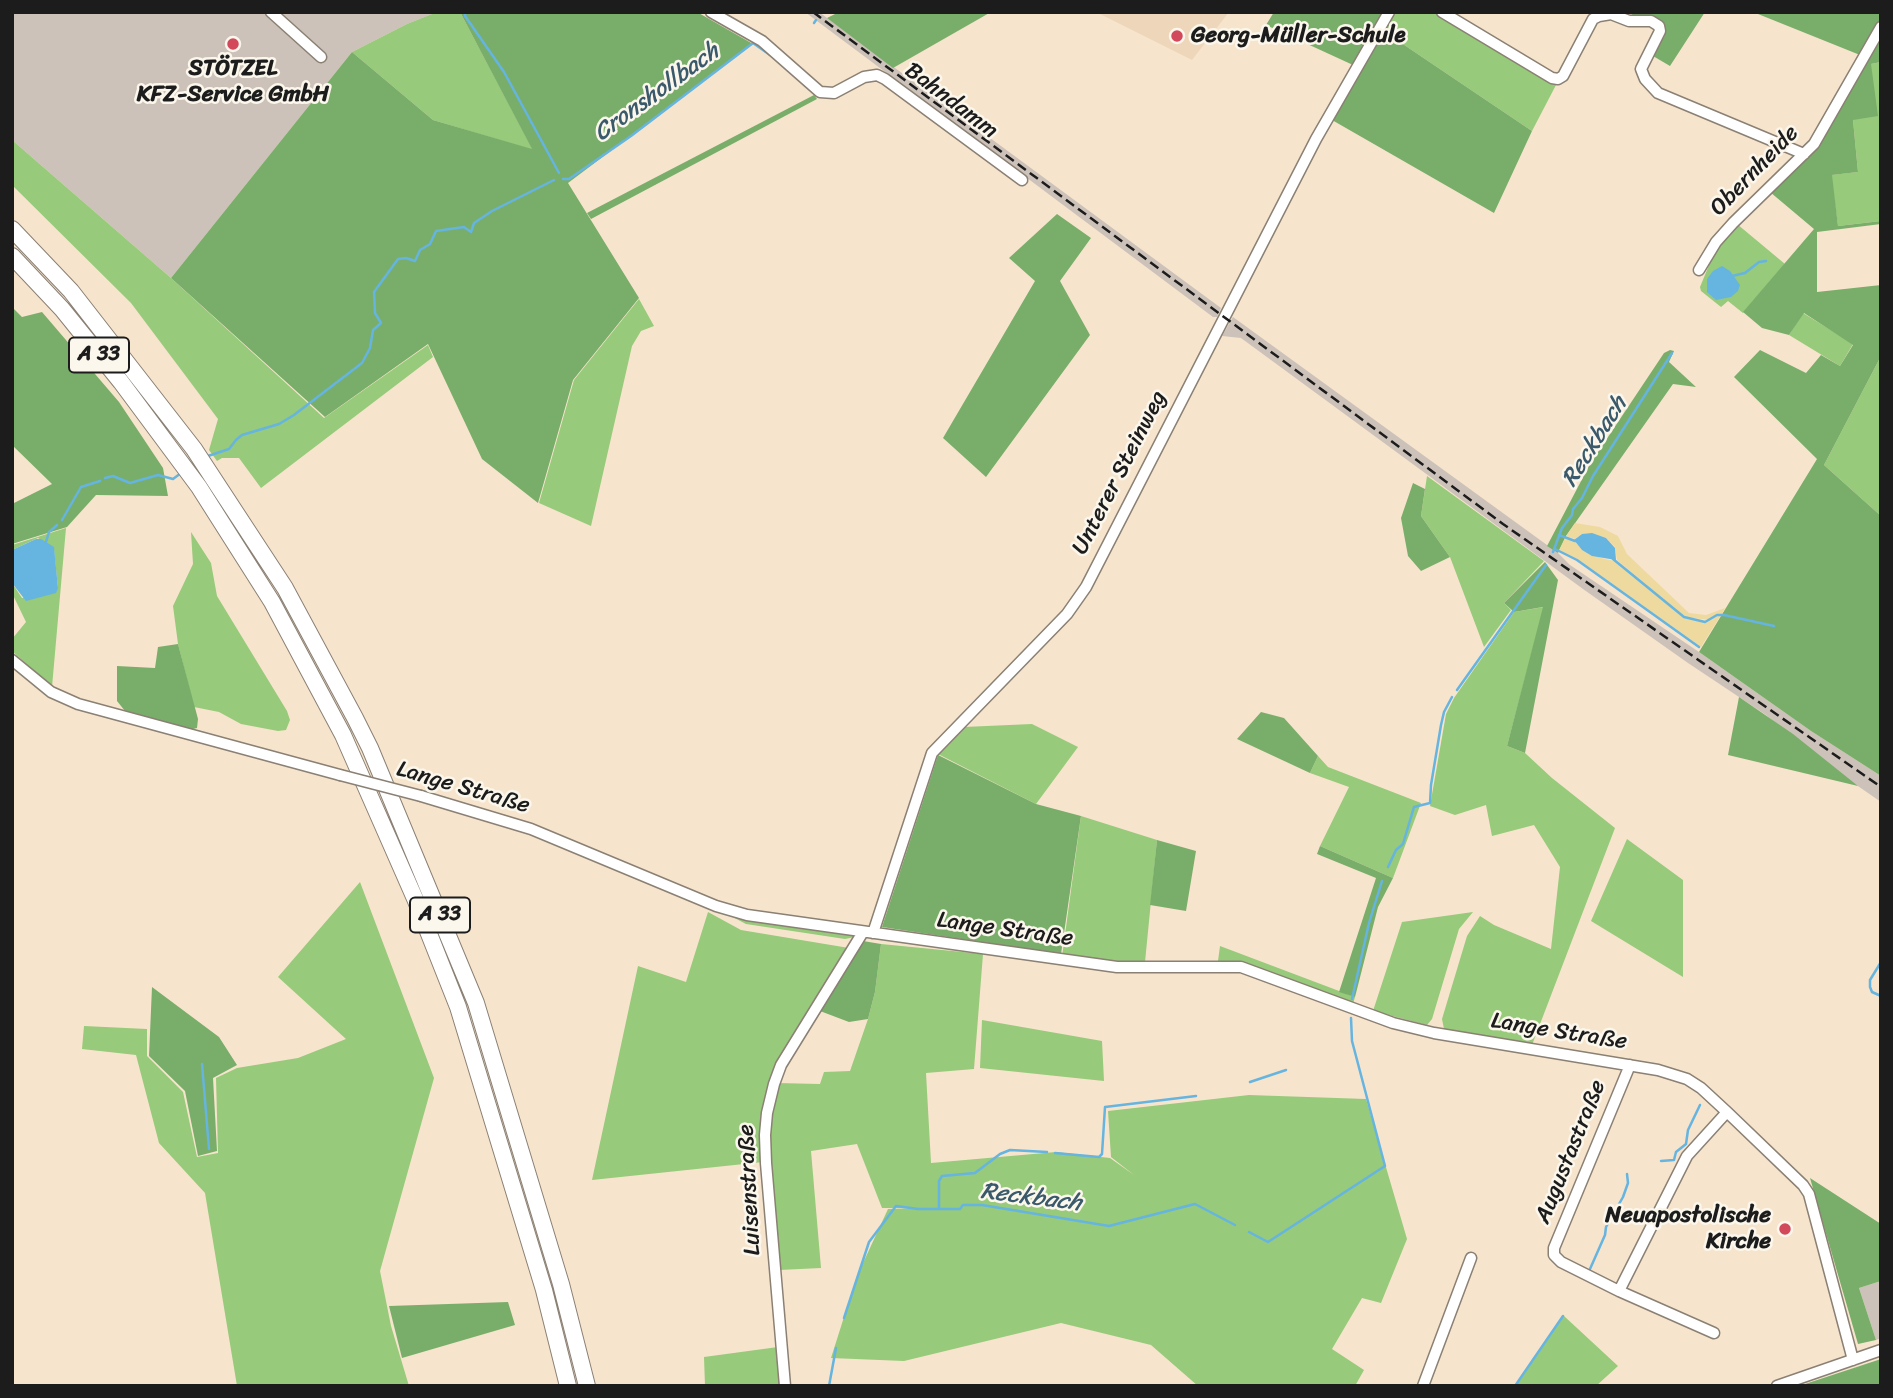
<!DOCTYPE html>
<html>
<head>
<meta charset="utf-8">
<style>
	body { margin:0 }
	#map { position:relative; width:1893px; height:1398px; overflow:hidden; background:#f7e4cd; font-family:Sriracha,sans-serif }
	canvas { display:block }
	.frame { position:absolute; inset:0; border:14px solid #1c1c1c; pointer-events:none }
</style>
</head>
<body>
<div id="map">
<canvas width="1893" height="1398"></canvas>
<div class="frame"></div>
</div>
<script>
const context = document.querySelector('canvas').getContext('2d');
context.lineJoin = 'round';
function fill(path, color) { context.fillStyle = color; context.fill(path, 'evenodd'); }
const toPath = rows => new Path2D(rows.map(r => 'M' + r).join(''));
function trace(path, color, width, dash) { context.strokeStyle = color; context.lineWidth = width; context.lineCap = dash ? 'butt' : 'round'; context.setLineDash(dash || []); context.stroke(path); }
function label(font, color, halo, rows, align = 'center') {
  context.font = font + ' Sriracha,sans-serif'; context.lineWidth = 5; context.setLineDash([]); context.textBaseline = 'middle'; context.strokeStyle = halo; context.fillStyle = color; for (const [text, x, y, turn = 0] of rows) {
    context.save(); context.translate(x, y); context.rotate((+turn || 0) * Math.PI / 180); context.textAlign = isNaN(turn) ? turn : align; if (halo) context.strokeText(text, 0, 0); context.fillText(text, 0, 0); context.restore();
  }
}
fill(toPath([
	[1096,12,1229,12,1192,60]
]), '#eed6bb');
fill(toPath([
	[15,12,437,12,407,24,352,52,171,278,12,140,12,15],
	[805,12,819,12,1221,308,1217,317,1213,317],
	[1233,317,1558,553,1570,565,1699,652,1811,731,1881,776,1881,802,1842,775,1766,715,1688,663,1583,589,1241,338,1222,336],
	[1881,1281,1881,1338,1876,1340,1859,1288]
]), '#ccc2b9');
fill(toPath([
	[437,12,460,12,533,150,433,120,352,52,407,24],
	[1393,12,1433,12,1556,85,1532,131,1382,30],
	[1881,62,1881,221,1838,226,1831,175,1858,172,1853,120,1871,64],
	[12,140,171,278,324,418,428,345,433,357,261,488,239,458,222,458,217,461,209,450,218,419,131,303,12,185],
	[1737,224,1785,264,1743,313,1728,301,1721,307,1701,291,1700,287,1714,253],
	[639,299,654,326,641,331,632,346,591,526,539,503,574,380],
	[1803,313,1853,344,1840,366,1789,335],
	[1881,356,1881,516,1824,465],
	[1427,476,1544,561,1504,603,1511,610,1484,647,1450,557,1421,516],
	[66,528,52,687,12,651,12,639,26,622,12,593,12,583,22,598,58,588,54,550,38,538,12,550,12,545],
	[191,532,211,563,217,596,287,711,290,720,286,730,278,731,241,724,219,712,194,707,178,644,173,606,193,564],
	[1544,607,1507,746,1525,753,1552,778,1615,828,1532,1045,1444,1029,1442,1019,1467,936,1480,916,1494,925,1551,949,1560,867,1534,825,1492,836,1486,805,1455,815,1430,806,1446,714,1454,698,1514,612],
	[1032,724,1078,747,1036,804,938,754,964,727],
	[1318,756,1328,767,1421,803,1393,878,1320,846,1349,787,1310,773],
	[1081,816,1157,840,1145,962,1119,964,1062,957],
	[1627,839,1683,880,1683,977,1591,921],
	[360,882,434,1078,380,1271,391,1326,409,1386,237,1386,205,1193,159,1143,136,1055,82,1049,84,1026,147,1029,147,1056,183,1092,197,1157,218,1153,216,1078,237,1068,298,1058,346,1039,278,977],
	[708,912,741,930,849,948,781,1060,763,1162,592,1180,638,966,686,982],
	[723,912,855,935,855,937,845,939,746,924],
	[1473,912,1459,929,1432,1019,1427,1025,1373,1011,1402,922],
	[881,944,983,954,974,1069,926,1073,931,1163,1056,1152,1110,1158,1134,1175,1111,1157,1108,1111,1249,1095,1366,1099,1407,1239,1381,1303,1362,1298,1332,1349,1364,1370,1355,1386,1198,1386,1151,1345,1061,1323,904,1361,831,1358,857,1276,888,1209,916,1208,882,1208,857,1144,811,1151,821,1268,779,1270,768,1136,777,1083,820,1084,824,1072,850,1071,868,1019,875,992],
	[1220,946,1355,997,1353,1004,1242,962,1218,961],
	[982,1020,1102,1041,1104,1081,980,1068],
	[1564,1316,1618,1366,1596,1386,1516,1386],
	[778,1347,781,1386,705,1386,704,1357]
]), '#97ca7a');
fill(toPath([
	[460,12,697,12,753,44,568,183,639,298,573,380,538,503,482,459,428,344,325,417,171,278,352,52,433,120,532,149],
	[839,12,991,12,893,68,827,18],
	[1274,12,1385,12,1353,65,1266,25],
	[1628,12,1705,12,1670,66,1653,56,1665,35],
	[1753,12,1881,12,1881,18,1860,55],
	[1382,30,1532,131,1494,213,1332,120],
	[1881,34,1881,62,1871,64,1878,116,1853,120,1858,172,1832,175,1838,226,1881,221,1881,224,1817,232,1817,292,1881,285,1881,356,1824,465,1881,516,1881,776,1811,731,1699,652,1817,459,1734,377,1760,350,1806,373,1821,355,1840,366,1853,345,1804,313,1789,335,1762,328,1743,312,1814,229,1770,192,1818,147],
	[814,95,817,99,591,219,587,213],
	[1057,214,1091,238,1060,281,1090,335,986,477,943,438,1035,281,1009,258],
	[12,307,22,317,42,312,119,402,163,468,168,496,96,495,67,527,12,544,12,504,52,484,12,445],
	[1670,350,1674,351,1669,362,1696,387,1673,384,1566,536,1558,553,1547,546,1590,464,1664,353],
	[1413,483,1425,489,1421,516,1450,557,1421,571,1408,556,1401,518],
	[1545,562,1558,580,1525,753,1507,746,1543,607,1514,612,1504,603],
	[178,644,198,719,197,728,189,730,125,711,117,701,117,666,155,668,158,647],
	[1739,697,1793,734,1858,786,1728,755],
	[1261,712,1284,718,1318,756,1310,773,1237,739],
	[938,755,1036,804,1081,816,1061,954,882,927],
	[1157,840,1196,851,1186,911,1150,905],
	[1320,846,1393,878,1378,907,1355,997,1339,992,1376,878,1317,854],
	[863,941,881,944,875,992,868,1019,849,1022,820,1011],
	[152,987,219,1037,237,1065,213,1078,217,1151,198,1156,185,1091,149,1056],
	[1810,1178,1881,1224,1881,1281,1859,1288,1876,1340,1858,1344],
	[508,1302,515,1325,402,1358,389,1306],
	[1881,1359,1881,1386,1799,1386]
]), '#79ae6a');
fill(toPath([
	[1575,523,1600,527,1618,536,1627,554,1689,613,1706,615,1725,608,1722,614,1716,615,1721,615,1701,647,1577,559,1559,550,1565,538,1575,541,1582,550,1604,559,1616,561,1684,618,1705,623,1710,620,1684,617,1617,560,1615,547,1606,538,1582,534,1575,539,1566,536]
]), '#eeda9e');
fill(toPath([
	[1722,266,1730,271,1740,285,1738,291,1731,297,1716,300,1707,292,1707,279,1713,271],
	[1592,533,1606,538,1615,548,1616,560,1592,556,1582,550,1574,540,1582,534],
	[36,539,41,539,54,547,58,588,56,593,26,601,12,583,12,550]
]), '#66b4e0');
trace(toPath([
	[465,12,465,16,504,72,559,173],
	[814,23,816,20],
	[563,179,569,179,631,136,753,43,770,55],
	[1732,276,1745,273,1759,262,1766,261],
	[208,456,229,449,236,440,242,435,279,424,294,415,362,363,370,348,373,330,381,323,375,313,374,292,398,259,406,258,415,261,420,250,430,244,436,231,464,227,471,232,474,223,492,211,554,180],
	[105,478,113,476,130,483,158,475,173,479,181,473],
	[62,520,81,487,100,481],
	[1559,535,1575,541],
	[46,542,49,532,57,525],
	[1555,549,1577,560,1699,647],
	[1553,552,1562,528,1572,515,1573,509,1582,498,1593,476,1672,353],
	[1613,559,1684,617,1705,622,1717,615,1724,615,1774,626],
	[1457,690,1546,565],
	[1388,867,1396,850,1403,844,1414,807,1430,803,1431,785,1441,725,1444,712,1452,697],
	[1881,962,1870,980,1870,987,1872,992,1881,996],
	[1352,999,1369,923,1382,881],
	[202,1064,209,1149],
	[1250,1082,1286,1070],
	[1055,1153,1099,1157,1102,1154,1105,1107,1196,1096],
	[1661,1161,1674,1160,1676,1152,1686,1144,1688,1130,1700,1105],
	[939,1208,939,1181,942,1176,975,1173,1000,1154,1010,1150,1047,1152],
	[1249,1232,1268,1242,1385,1166,1352,1041,1351,1018],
	[1590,1269,1605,1235,1606,1227,1623,1197,1628,1183,1627,1174],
	[844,1318,869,1242,896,1206,918,1209,960,1209,963,1205,982,1205,1109,1226,1195,1204,1235,1225],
	[829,1386,836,1348],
	[1515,1386,1563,1316]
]), '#66b4e0', 2.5);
const minor = toPath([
	[271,12,321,57],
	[711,12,762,41,820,92,834,93,864,77,877,75,885,79,1022,180],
	[1442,12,1552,78,1558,79,1563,76,1593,19,1599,16,1611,14,1629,21,1651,21,1659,26,1660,31,1641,69,1645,79,1658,93,1804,154],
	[1699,270,1716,242,1733,223,1814,144,1881,27],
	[12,660,51,692,78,704,340,775],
	[421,796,531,829,716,906,747,915,1117,967,1241,967,1393,1023,1434,1033,1658,1070,1687,1079,1701,1088,1727,1112,1803,1185,1809,1194,1853,1360],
	[873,933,932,753,1067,614,1086,587,1316,139,1389,12],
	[1630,1065,1554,1248,1554,1255,1561,1262,1619,1291,1714,1333],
	[1619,1291,1687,1156,1727,1112],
	[785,1386,766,1163,765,1135,767,1113,774,1084,781,1065,863,932],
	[1423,1386,1471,1258],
	[1777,1386,1881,1350]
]);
const highway = toPath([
	[12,229,71,291,194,449,285,588,355,718,370,748,476,1003,561,1284,587,1386],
	[12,256,62,309,121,382,199,487,272,602,343,735,416,901,458,1007,544,1290,568,1386]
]);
trace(minor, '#8a8074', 13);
trace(highway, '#8a8074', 18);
trace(minor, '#fff', 10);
trace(highway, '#fff', 16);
trace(toPath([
	[813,12,1503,524,1881,787]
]), '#1c1c1c', 2.5, [10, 5]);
const minorBridge = toPath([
	[340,775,421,796]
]);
trace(minorBridge, '#8a8074', 13, []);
trace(minorBridge, '#fff', 10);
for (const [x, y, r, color] of [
	[1177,36,7,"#d1495b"],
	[233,44,7,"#d1495b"],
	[1785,1229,7,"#d1495b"]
]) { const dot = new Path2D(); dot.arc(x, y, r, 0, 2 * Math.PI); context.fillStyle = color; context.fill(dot); trace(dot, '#fbf7ec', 2.5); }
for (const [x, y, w] of [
	[99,355,60],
	[440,915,60]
]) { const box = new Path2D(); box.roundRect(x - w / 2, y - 17.5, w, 35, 5); context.fillStyle = '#fbf7ec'; context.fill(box); trace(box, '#1c1c1c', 2); }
label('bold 21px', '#1c1c1c', null, [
	["A 33",99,355],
	["A 33",440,915]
]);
label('bold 23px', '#1c1c1c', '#fbf7ec', [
	["Georg-Müller-Schule",1191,36],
	["STÖTZEL",233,69,"center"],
	["KFZ-Service GmbH",233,95,"center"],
	["Neuapostolische",1771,1216,"right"],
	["Kirche",1771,1242,"right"]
], 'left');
label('23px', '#1c1c1c', '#fbf7ec', [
	["Bahndamm",951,101,37],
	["Obernheide",1755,171,-46],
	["Unterer Steinweg",1120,473,-63],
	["Lange Straße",463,788,16],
	["Lange Straße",1005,930,8],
	["Lange Straße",1559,1032,9],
	["Augustastraße",1571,1152,-68],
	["Luisenstraße",750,1190,-93]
]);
label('italic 24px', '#3a596a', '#fbf7ec', [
	["Cronshollbach",657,93,-36],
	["Reckbach",1595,442,-58],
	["Reckbach",1031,1198,7]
]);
</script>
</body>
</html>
